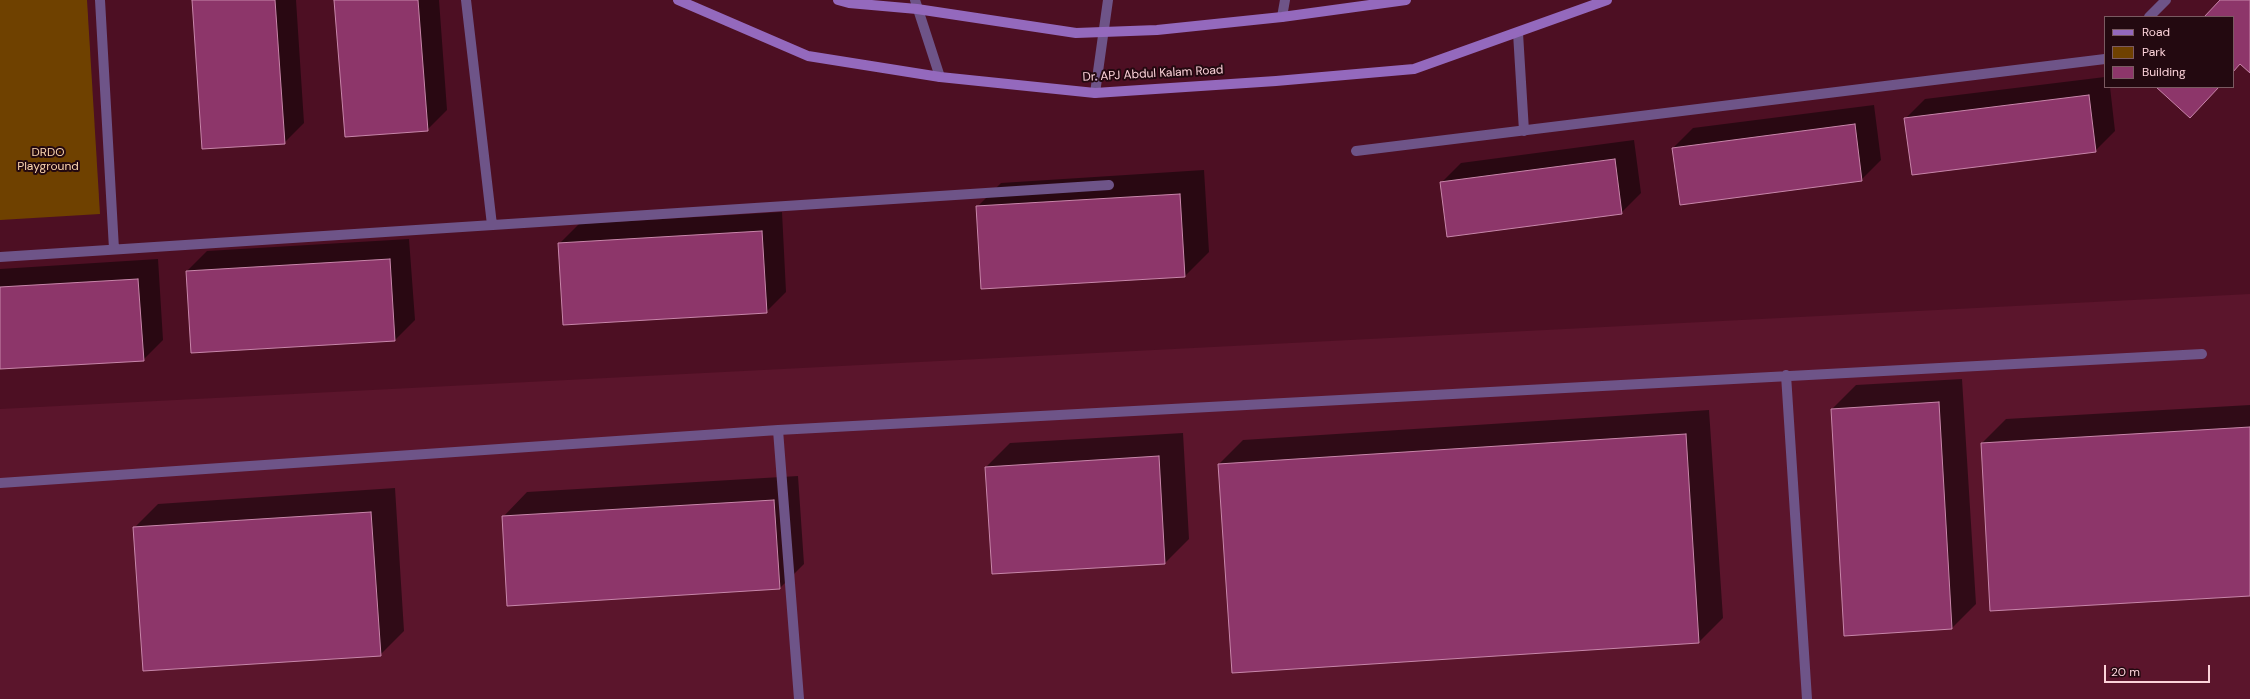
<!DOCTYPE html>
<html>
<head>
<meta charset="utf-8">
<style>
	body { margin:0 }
	#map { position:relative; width:2250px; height:699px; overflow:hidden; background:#4d0f23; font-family:"DM Sans",sans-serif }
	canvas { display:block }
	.legend { position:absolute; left:2104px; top:16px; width:130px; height:72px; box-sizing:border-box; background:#230910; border:1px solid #7a5a61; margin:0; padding:5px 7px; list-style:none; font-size:12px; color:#fcd3da }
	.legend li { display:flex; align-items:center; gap:8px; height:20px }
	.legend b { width:20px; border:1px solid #7a5a61 }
	.scale { position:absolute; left:2104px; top:665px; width:106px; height:18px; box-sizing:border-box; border:2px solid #fcd3da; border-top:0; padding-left:5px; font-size:12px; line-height:14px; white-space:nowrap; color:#fcd3da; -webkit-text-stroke:3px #230910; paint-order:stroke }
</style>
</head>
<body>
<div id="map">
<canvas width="2250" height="699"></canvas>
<ul class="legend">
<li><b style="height:5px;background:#9469bd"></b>Road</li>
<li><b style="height:11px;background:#6f4100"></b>Park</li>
<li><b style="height:11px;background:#8d366a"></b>Building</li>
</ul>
<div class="scale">20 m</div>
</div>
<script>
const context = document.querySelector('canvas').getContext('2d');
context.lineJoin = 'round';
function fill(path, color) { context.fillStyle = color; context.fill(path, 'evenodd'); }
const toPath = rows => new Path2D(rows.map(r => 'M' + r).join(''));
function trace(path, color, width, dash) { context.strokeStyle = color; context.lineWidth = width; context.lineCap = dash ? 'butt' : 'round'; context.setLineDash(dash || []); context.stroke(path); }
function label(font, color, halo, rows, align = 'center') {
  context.font = font + ' "DM Sans",sans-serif'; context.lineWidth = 4; context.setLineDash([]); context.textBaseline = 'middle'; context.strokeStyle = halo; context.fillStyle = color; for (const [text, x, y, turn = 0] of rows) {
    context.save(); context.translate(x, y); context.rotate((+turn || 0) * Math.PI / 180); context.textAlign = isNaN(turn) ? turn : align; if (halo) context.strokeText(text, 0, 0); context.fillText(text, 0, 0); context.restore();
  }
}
fill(toPath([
	[2250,294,2250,699,0,699,0,409]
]), '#5b152c');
fill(toPath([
	[0,0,87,0,100,214,0,220]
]), '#6f4100');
fill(toPath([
	[193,0,296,0,304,123,284,143],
	[335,0,439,0,447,110,427,130],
	[2105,77,2105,87,2110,87,2115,131,2095,151,1905,119,1925,99],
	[1874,105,1881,160,1861,180,1673,148,1693,128],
	[1634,140,1641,193,1621,213,1441,183,1461,163],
	[1204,170,1209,252,1185,276,977,207,1001,183],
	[782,212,786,292,766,312,559,244,579,224],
	[409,239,415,320,395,340,187,271,207,251],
	[158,259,163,340,143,360,0,368,0,269],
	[1962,379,1976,604,1952,628,1845,635,1832,409,1856,385],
	[2250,405,2250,595,1982,443,2006,419],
	[1709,410,1723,618,1699,642,1219,464,1243,440],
	[1183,433,1189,539,1165,563,993,573,986,467,1010,443],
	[798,476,804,564,780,588,503,517,527,492],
	[395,488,404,631,380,655,134,528,158,504]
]), '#0007');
const building = toPath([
	[192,0,275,0,285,144,202,149,192,0],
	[334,0,418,0,428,131,345,137,334,0],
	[2220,0,2250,0,2250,73,2240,64,2233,72,2233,17,2204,17,2220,0],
	[2156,87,2219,87,2190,118,2156,87],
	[2089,95,2096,152,1912,175,1904,118,2089,95],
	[1855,124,1862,181,1680,205,1672,148,1855,124],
	[1615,159,1622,214,1447,237,1440,182,1615,159],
	[1180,194,1185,277,981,289,976,206,1180,194],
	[762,231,767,313,563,325,558,243,762,231],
	[390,259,395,341,191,353,186,271,390,259],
	[138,279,144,361,0,369,0,287,138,279],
	[1939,402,1952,629,1844,636,1831,409,1939,402],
	[2250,427,2250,596,1990,611,1981,443,2250,427],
	[1686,434,1699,643,1232,673,1218,464,1686,434],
	[1159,456,1165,564,992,574,985,467,1159,456],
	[774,500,780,589,507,606,502,516,774,500],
	[371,512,381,656,143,671,133,527,371,512]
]);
fill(building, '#8d366a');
trace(building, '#c886aa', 1);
trace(toPath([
	[100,0,114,249],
	[466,0,492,225],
	[915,0,940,77],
	[1282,17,1285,0],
	[2149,17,2166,0],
	[1518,33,1524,131],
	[1095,93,1108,0],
	[1356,151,2105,59],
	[0,257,1109,185],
	[1786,375,1807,699],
	[778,430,2202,354],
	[0,483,778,430,799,699]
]), '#6e5488', 10);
trace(toPath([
	[678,0,808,56,940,77,1095,93,1276,81,1414,69,1607,0],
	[838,0,849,3,917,9,1076,33,1157,30,1282,17,1406,0]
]), '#9469bd', 10);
label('12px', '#fcd3da', '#230910', [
	["Dr. APJ Abdul Kalam Road",1153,74,-3]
]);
label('12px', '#fbd5b0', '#230910', [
	["DRDO",48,153],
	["Playground",48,167]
]);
</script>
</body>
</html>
